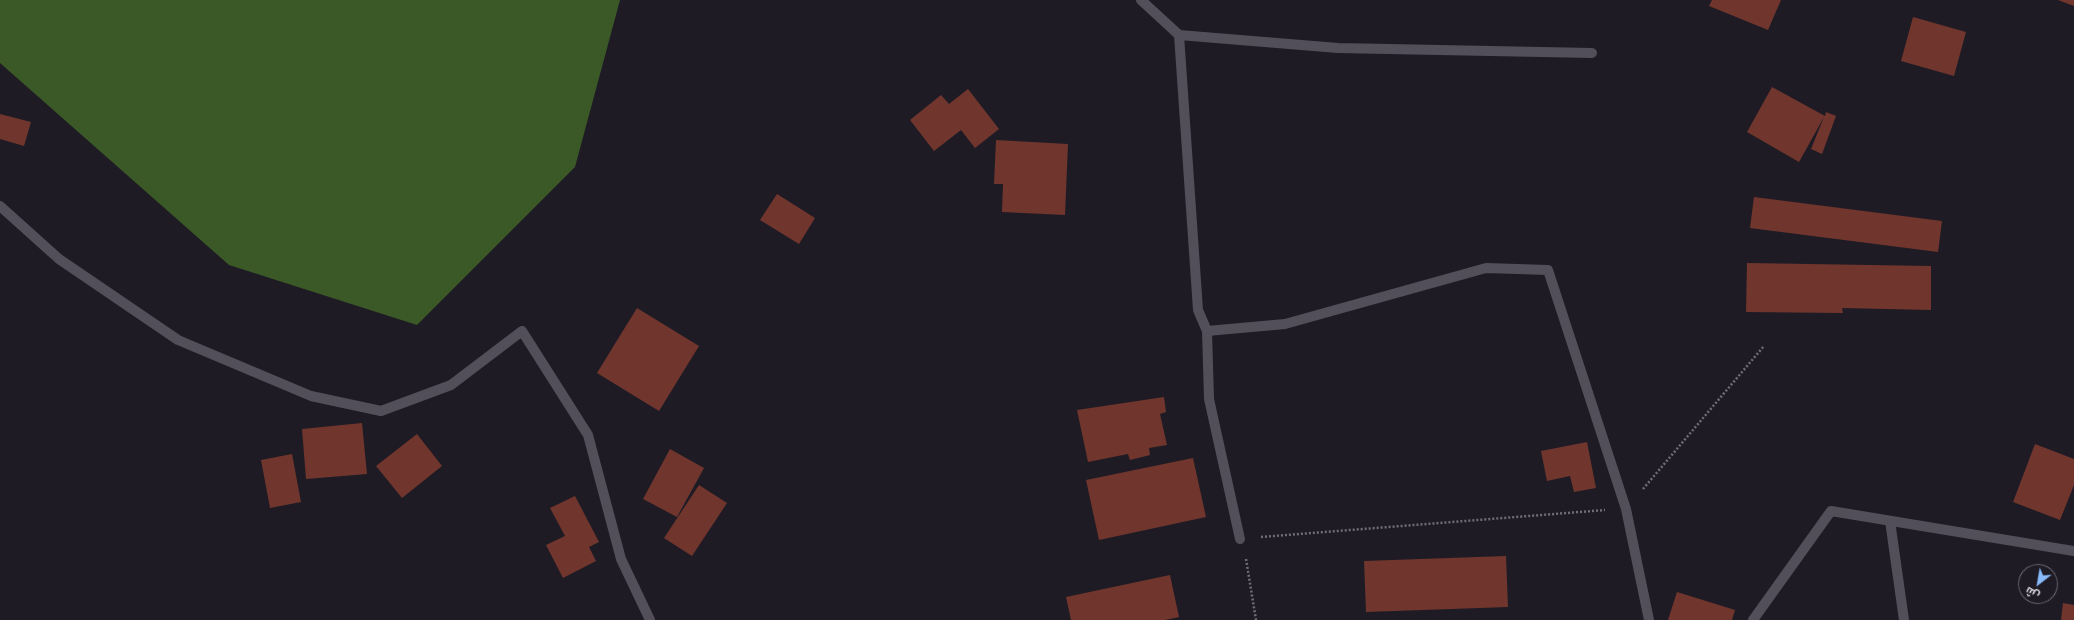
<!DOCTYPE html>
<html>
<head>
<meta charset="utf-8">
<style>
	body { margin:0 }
	#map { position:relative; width:2074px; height:620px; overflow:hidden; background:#1f1b25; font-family:"Times New Roman",Cairo,serif }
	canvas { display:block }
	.north { position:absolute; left:2018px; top:564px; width:40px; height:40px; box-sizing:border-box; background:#1f1b25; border:1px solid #6b6871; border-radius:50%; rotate:211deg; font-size:11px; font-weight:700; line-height:16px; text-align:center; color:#dedbe2 }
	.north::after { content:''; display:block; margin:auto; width:14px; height:18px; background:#87bbfb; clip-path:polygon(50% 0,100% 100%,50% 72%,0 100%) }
</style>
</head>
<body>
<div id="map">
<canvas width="2074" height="620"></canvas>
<div class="north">ش</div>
</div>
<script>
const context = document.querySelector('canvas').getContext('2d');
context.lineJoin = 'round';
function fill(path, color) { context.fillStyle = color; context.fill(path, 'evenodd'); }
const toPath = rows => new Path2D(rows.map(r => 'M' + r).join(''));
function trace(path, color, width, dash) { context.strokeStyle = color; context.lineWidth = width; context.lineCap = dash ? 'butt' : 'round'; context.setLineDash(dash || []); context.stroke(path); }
fill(toPath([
	[0,0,620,0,575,167,417,325,229,265,0,63]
]), '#3b5926');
fill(toPath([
	[1712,0,1781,0,1768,30,1709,6],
	[2058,0,2074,0,2074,6],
	[1913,17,1966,32,1954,76,1901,61],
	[1772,87,1825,116,1826,112,1836,116,1822,154,1811,149,1824,117,1799,162,1747,132],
	[968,89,999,129,975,148,961,130,934,151,910,120,941,95,949,104],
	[0,114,31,122,24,146,0,139],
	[996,140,1068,144,1065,215,1002,212,1003,184,994,184],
	[777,194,815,218,799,244,760,220],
	[1754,197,1942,221,1938,252,1750,228],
	[1747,263,1931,266,1931,310,1842,308,1843,313,1746,312],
	[637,308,699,346,659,411,597,373],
	[1164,397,1166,412,1160,414,1167,445,1149,448,1150,455,1130,460,1128,454,1088,462,1077,410],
	[362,423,367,474,306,479,302,429],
	[417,434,442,466,402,498,376,466],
	[1587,442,1596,488,1574,492,1570,476,1547,481,1541,451],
	[2035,444,2074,459,2074,485,2060,520,2013,502],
	[670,449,704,468,677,517,643,499],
	[292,454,301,502,270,508,261,460],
	[1193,458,1206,517,1099,540,1086,480],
	[699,485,727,503,692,556,664,538],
	[575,496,599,542,589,547,596,561,563,578,546,545,565,536,550,508],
	[1506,556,1508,607,1366,612,1364,561],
	[1170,575,1179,617,1165,620,1071,620,1066,597],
	[1677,592,1735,610,1732,620,1668,620],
	[2063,603,2074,605,2074,620,2061,620]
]), '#70362d');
trace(toPath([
	[1643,489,1764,346],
	[1261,537,1605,510],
	[1246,559,1256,620]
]), '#716d76', 2.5, [2, 2]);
trace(toPath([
	[1207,331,1285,324,1486,268,1548,270,1626,509,1649,620],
	[1890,521,1904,620],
	[1753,620,1831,511,2074,551]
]), '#534f5a', 10);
trace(toPath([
	[1141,0,1179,35,1338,48,1592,53],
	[1179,35,1198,310,1207,331,1209,399,1240,539],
	[0,206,59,259,178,340,311,396,381,411,451,385,522,331,588,435,621,559,650,620]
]), '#534f5a', 10);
</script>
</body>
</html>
